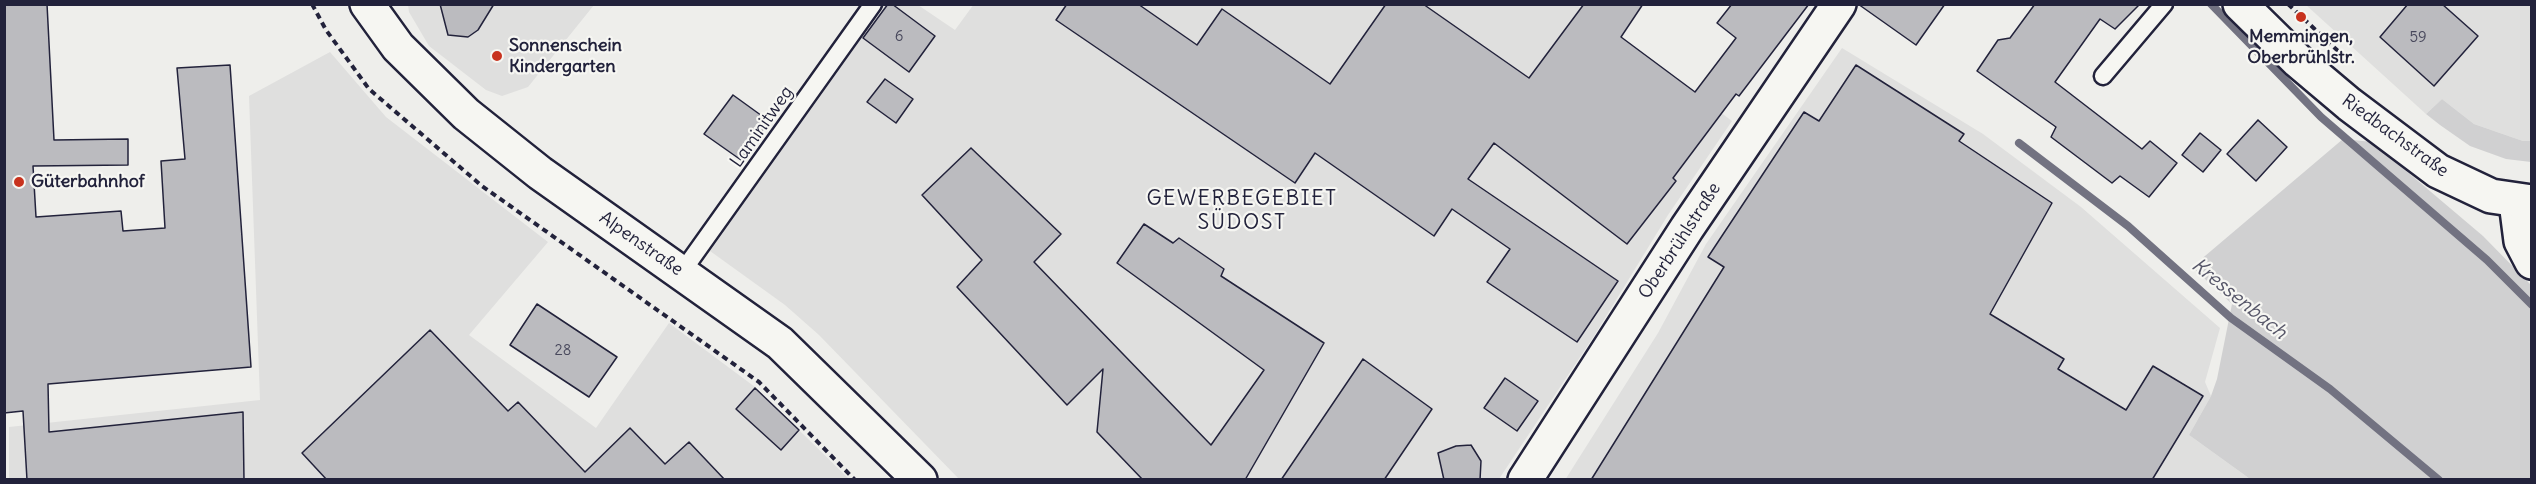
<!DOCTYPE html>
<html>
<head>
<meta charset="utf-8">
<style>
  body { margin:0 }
  #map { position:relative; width:2536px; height:484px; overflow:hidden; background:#eeeeeb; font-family:Delius,sans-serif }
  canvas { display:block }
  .frame { position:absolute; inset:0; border:6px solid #22223b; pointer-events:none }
</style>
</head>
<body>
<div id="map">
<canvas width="2536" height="484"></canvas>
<div class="frame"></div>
</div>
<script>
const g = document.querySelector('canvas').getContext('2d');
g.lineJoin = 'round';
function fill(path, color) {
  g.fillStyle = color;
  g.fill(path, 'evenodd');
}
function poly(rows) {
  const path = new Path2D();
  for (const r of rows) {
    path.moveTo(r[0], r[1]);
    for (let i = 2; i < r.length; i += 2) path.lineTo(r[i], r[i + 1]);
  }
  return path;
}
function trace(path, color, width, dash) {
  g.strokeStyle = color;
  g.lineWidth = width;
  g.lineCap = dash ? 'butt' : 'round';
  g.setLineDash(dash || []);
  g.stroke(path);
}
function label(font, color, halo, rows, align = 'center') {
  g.font = font + ' Delius,sans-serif';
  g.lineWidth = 4.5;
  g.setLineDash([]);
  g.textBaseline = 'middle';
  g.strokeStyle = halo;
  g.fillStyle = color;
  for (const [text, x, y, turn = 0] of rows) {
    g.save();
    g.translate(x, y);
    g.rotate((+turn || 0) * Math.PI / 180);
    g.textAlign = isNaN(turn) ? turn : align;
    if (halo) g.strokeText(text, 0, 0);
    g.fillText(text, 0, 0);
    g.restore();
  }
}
fill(poly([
  [974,4,1577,5,1732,121,1668,215,1594,336,1499,479,959,479,819,335,785,305,710,251,885,5,918,5,955,30],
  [408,5,594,5,528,87,502,96,486,90,429,46,409,12],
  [2306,5,2531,5,2531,141,2523,141,2474,124,2442,99,2426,114],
  [1842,48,1983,134,2081,207,2220,328,2205,382,2211,396,2189,435,2250,479,1565,480,1658,333,1706,244],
  [330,52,386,117,548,242,469,335,596,428,669,323,755,387,849,479,9,479,9,427,260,400,249,96]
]), '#dfdfde');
fill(poly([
  [2442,99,2474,124,2523,141,2531,141,2531,162,2506,159,2470,146,2440,125,2426,114],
  [2343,139,2372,142,2483,236,2531,285,2531,479,2250,479,2189,435,2211,396,2217,379,2232,304,2192,267]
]), '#d0d0d1');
trace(poly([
  [2211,4,2321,117,2487,260,2532,305],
  [2019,143,2128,226,2231,318,2330,389,2439,480]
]), '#727281', 8);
const building = poly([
  [4,4,47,4,54,140,128,139,128,165,33,166,36,217,121,211,123,231,165,228,161,161,185,159,177,68,230,65,251,367,48,384,49,432,243,412,244,480,27,480,23,411,4,413,4,4],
  [440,4,494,4,478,30,468,37,448,35,440,4],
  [888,4,892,4,935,36,909,72,863,38,888,4],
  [1067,4,1138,4,1197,45,1222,9,1330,84,1386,4,1423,4,1529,78,1584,4,1643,4,1621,37,1695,92,1736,38,1717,23,1732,4,1809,4,1739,96,1736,94,1673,178,1676,181,1627,244,1494,143,1468,179,1618,281,1577,342,1487,282,1510,249,1452,209,1434,236,1315,153,1295,183,1056,20,1067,4],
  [1858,4,1945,4,1916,45,1858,4],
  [2035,4,2140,4,2115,29,2100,19,2055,82,2142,149,2150,141,2177,163,2149,197,2120,176,2112,183,2051,137,2056,127,1977,71,1998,40,2010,38,2035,4],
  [2408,4,2442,4,2478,36,2434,86,2380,37,2408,4],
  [1856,65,1964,134,1959,141,2052,203,1990,314,2064,359,2058,369,2126,410,2153,366,2203,396,2152,480,1591,480,1724,267,1708,257,1804,112,1819,121,1856,65],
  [885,79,913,99,896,123,867,102,885,79],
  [733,95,769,121,741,160,704,134,733,95],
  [2258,120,2287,147,2256,181,2227,154,2258,120],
  [2200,133,2221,150,2203,172,2182,155,2200,133],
  [971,148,1061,234,1034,262,1211,445,1264,370,1117,263,1144,224,1173,243,1179,238,1224,269,1221,276,1324,343,1245,480,1143,480,1097,432,1103,369,1067,405,957,287,982,260,922,195,971,148],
  [537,304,617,357,589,397,510,345,537,304],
  [430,330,508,411,518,402,585,472,630,428,665,464,689,442,725,480,327,480,302,453,430,330],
  [1363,359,1432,409,1384,480,1281,480,1363,359],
  [1505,378,1538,401,1517,431,1484,408,1505,378],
  [755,388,799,430,781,450,736,409,755,388],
  [1471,445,1481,461,1480,480,1444,480,1438,453,1456,446,1471,445]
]);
fill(building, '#bbbbbf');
trace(building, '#22223b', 1.5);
const service = poly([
  [2103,76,2164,4],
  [682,272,873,4]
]);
const minor = poly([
  [367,4,398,47,466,114,540,173,780,343,920,480],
  [2516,202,2521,241,2532,262],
  [1525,480,1687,228,1839,4]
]);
const tertiary = poly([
  [2240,4,2298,61,2349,104,2438,171,2491,196,2532,202]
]);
trace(service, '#22223b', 21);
trace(minor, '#22223b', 38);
trace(tertiary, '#22223b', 38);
trace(poly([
  [312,4,326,30,369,89,482,186,759,382,855,480],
  [2288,4,2338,51]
]), '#22223b', 4, [6, 4.5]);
trace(service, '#f6f6f2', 16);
trace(minor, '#f6f6f2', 33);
trace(tertiary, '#f6f6f2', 33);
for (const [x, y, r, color] of [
  [2301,17,6,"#c8321e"],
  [497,56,6,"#c8321e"],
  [19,182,6,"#c8321e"]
]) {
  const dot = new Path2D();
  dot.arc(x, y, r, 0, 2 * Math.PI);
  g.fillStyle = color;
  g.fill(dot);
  trace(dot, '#f6f6f2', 2);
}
label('15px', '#48485c', null, [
  ["6",899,37],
  ["59",2418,38],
  ["28",563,351]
]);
label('bold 18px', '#22223b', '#f6f6f2', [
  ["Memmingen,",2301,37,"center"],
  ["Oberbrühlstr.",2301,58,"center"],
  ["Sonnenschein",509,46],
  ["Kindergarten",509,67],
  ["Güterbahnhof",31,182]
], 'left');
label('18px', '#22223b', '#f6f6f2', [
  ["Laminitweg",762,127,-55],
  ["Riedbachstraße",2395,136,36],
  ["Oberbrühlstraße",1680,241,-57],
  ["Alpenstraße",641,244,35]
]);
label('italic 20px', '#575769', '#f6f6f2', [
  ["Kressenbach",2239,299,39]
]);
g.letterSpacing = '1.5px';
label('21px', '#22223b', '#f6f6f2', [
  ["GEWERBEGEBIET",1242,199],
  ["SÜDOST",1242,223]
]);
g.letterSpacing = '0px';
</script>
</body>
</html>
